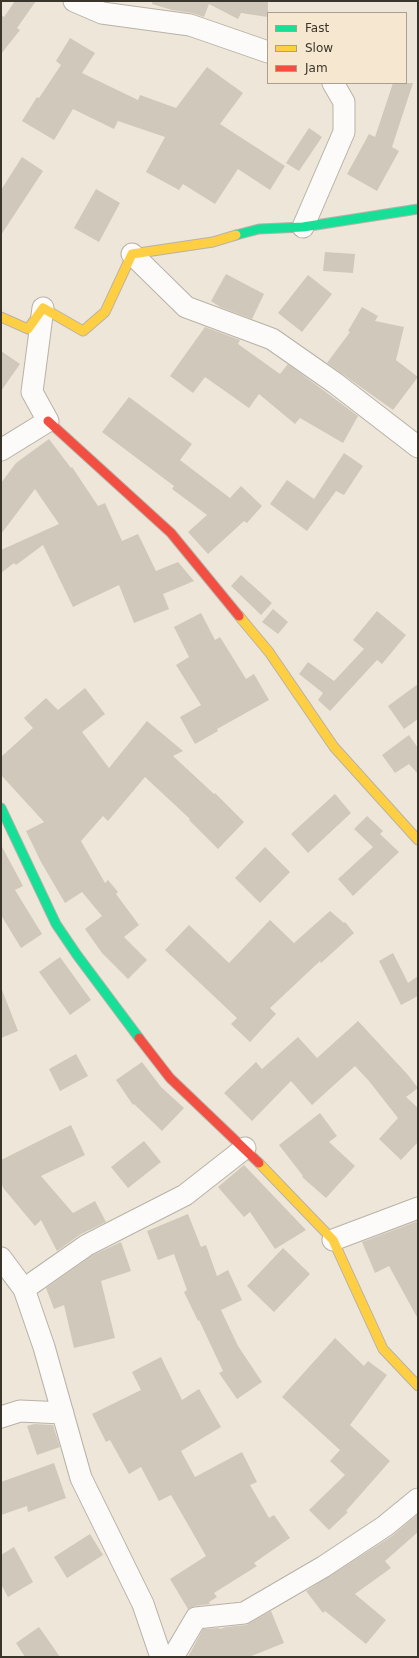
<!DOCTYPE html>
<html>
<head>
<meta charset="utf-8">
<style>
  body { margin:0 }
  #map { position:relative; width:419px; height:1658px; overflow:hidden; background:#eee6d8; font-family:"DejaVu Sans",sans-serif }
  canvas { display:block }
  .frame { position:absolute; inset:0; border:2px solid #3a352b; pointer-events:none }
  .legend { position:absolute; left:267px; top:12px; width:140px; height:72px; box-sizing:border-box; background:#f6e8d0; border:1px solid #aba08e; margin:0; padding:5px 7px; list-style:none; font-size:12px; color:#3a352b }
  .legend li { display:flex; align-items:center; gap:8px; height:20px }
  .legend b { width:20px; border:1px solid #aba08e }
</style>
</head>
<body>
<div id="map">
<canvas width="419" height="1658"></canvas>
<div class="frame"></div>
<ul class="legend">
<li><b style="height:5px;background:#16e098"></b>Fast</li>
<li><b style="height:5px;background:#ffcf43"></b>Slow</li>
<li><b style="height:5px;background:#f24e42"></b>Jam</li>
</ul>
</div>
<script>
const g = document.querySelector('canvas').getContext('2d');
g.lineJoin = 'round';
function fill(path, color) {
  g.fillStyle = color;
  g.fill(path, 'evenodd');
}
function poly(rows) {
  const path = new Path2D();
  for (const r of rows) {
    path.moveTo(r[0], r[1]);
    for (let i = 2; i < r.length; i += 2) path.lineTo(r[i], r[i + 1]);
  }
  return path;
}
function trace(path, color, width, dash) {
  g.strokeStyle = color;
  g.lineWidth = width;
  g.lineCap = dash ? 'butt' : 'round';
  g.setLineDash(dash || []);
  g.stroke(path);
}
fill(poly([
  [15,1,36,1,17,28,20,30,1,54,1,15,4,17],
  [153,1,268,1,268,17,241,13,238,19,209,4,204,17,192,13,172,10,152,4],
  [70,38,95,53,82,73,138,100,140,95,176,108,207,67,243,93,220,124,285,166,270,190,238,169,215,204,183,184,179,190,146,172,165,137,118,121,114,129,73,109,54,140,22,121,37,97,39,98,61,65,56,61],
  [393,83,413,83,392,147,399,151,377,191,347,174,369,134,375,137],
  [309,128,322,137,299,171,286,163],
  [22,157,43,171,1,235,1,190],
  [96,189,120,203,99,242,74,228],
  [325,252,355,254,353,273,323,271],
  [226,274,264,294,252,319,220,307,211,301],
  [308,275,332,294,302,332,278,313],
  [362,307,378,316,375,321,404,327,396,360,418,377,393,410,327,363,350,332,348,331],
  [205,327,240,340,238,344,280,374,288,364,358,416,343,443,300,418,295,424,259,394,249,408,205,377,193,393,170,376],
  [1,351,20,364,1,391],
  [129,397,192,444,180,460,230,498,241,486,262,506,247,523,244,521,208,554,188,532,207,515,172,489,174,486,102,432],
  [49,439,71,468,72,467,98,506,105,503,122,541,138,534,156,571,178,562,194,581,163,594,169,609,134,623,119,585,73,607,43,545,16,565,14,563,1,573,1,550,59,524,35,489,1,534,1,483,16,463],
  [344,453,363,466,344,495,336,491,307,531,270,504,287,480,314,499],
  [241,575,272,603,261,615,231,586],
  [273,609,288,622,278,634,262,622],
  [377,611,406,635,382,664,377,660,330,711,318,700,323,693,299,674,308,662,334,681,364,649,353,640],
  [201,613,215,640,220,637,246,679,254,674,269,700,217,729,218,731,195,744,180,717,201,705,176,665,189,657,174,627],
  [418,684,418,719,404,729,388,706],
  [85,688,105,714,82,732,109,768,147,721,183,751,173,756,214,794,215,793,244,822,218,849,189,820,190,819,145,777,108,821,103,816,81,841,105,883,108,880,118,892,116,894,139,925,124,937,147,960,128,979,102,953,85,929,102,916,82,892,65,903,41,862,26,831,44,822,1,775,1,757,33,728,24,718,46,698,58,710],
  [409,735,418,748,418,774,409,764,395,773,382,755],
  [335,794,351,813,308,853,291,834],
  [367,816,383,831,380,834,399,852,353,896,338,879,373,847,354,829],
  [1,845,23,886,15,890,42,934,21,948,1,915],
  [265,847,290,872,260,903,235,878],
  [330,911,344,923,345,922,354,933,321,963,320,961,270,1008,276,1014,250,1042,231,1024,237,1018,165,950,189,925,229,963,270,920,294,943],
  [393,953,408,983,418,976,418,996,401,1005,379,961],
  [60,957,91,1000,70,1015,39,972],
  [2,990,18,1031,1,1038,1,991],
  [358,1021,408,1075,418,1088,406,1097,418,1108,418,1142,401,1160,379,1139,398,1118,369,1081,355,1066,312,1105,291,1081,252,1121,224,1093,256,1062,262,1069,298,1037,317,1058],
  [76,1054,88,1076,60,1091,49,1069],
  [142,1062,161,1087,184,1108,162,1131,134,1104,133,1105,116,1080],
  [320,1113,337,1136,329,1142,355,1166,326,1198,302,1177,303,1176,279,1145],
  [71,1125,85,1155,41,1176,73,1213,95,1201,106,1222,81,1234,57,1251,41,1220,35,1226,4,1189,1,1183,1,1160],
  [144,1141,161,1162,128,1188,111,1167],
  [244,1165,306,1230,275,1249,250,1212,244,1217,218,1187],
  [188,1214,201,1247,206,1245,217,1276,228,1270,242,1300,221,1310,238,1346,262,1382,237,1399,219,1373,223,1371,199,1320,198,1321,184,1292,187,1290,174,1254,158,1260,147,1231],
  [418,1221,418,1319,389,1266,375,1273,362,1242],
  [121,1242,131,1271,101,1281,115,1338,74,1348,64,1305,54,1309,46,1288,93,1255],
  [283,1248,310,1274,274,1312,247,1286],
  [335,1338,364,1366,368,1361,387,1375,350,1425,390,1461,346,1511,348,1512,329,1530,309,1510,345,1475,330,1461,340,1450,282,1397],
  [161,1357,182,1400,199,1389,221,1427,181,1451,195,1477,242,1452,257,1482,250,1485,269,1518,274,1515,290,1538,254,1563,257,1566,214,1593,217,1597,209,1602,210,1604,195,1606,188,1609,170,1579,206,1556,171,1495,159,1501,141,1467,129,1474,110,1440,106,1442,92,1414,141,1390,132,1372],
  [34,1424,53,1425,60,1447,37,1455,27,1426],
  [54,1463,66,1498,28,1512,27,1506,1,1515,1,1482],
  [418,1514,418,1532,385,1561,391,1568,355,1594,386,1620,366,1644,325,1611,323,1613,306,1591,392,1536],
  [90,1534,103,1555,67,1578,54,1557],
  [14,1547,33,1582,8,1597,1,1584,1,1555],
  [271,1611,284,1643,249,1657,188,1657,203,1629,219,1628,220,1629,226,1627,246,1625],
  [39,1627,60,1657,25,1657,16,1643]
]), '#d0c8ba');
const street = poly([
  [74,1,102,13,190,25,268,52],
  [303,227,344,132,344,102,333,83],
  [132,254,186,307,272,339,335,383,418,447],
  [1,450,48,421,32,392,43,308],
  [333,1240,418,1208],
  [1,1258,24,1289,44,1347,81,1478,143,1604,161,1657],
  [24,1289,87,1245,185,1195,245,1148],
  [1,1417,20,1411,63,1413],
  [173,1657,196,1618,244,1613,323,1567,385,1526,418,1499]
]);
const fast = poly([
  [236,235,259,229,303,227,418,209],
  [1,808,56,924,77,955,139,1038]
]);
const slow = poly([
  [1,317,28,329,43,308,83,331,105,312,132,254,213,242,236,235],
  [239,616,269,652,334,747,418,840],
  [259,1163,333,1240,383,1349,418,1386]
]);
const jam = poly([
  [48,421,171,533,239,616],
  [139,1038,170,1078,259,1163]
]);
trace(street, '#b8b2a7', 23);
trace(fast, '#b8b2a7', 11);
trace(slow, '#b8b2a7', 11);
trace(jam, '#b8b2a7', 11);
trace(street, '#fcfbf9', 21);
trace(fast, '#16e098', 9);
trace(slow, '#ffcf43', 9);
trace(jam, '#f24e42', 9);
</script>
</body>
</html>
